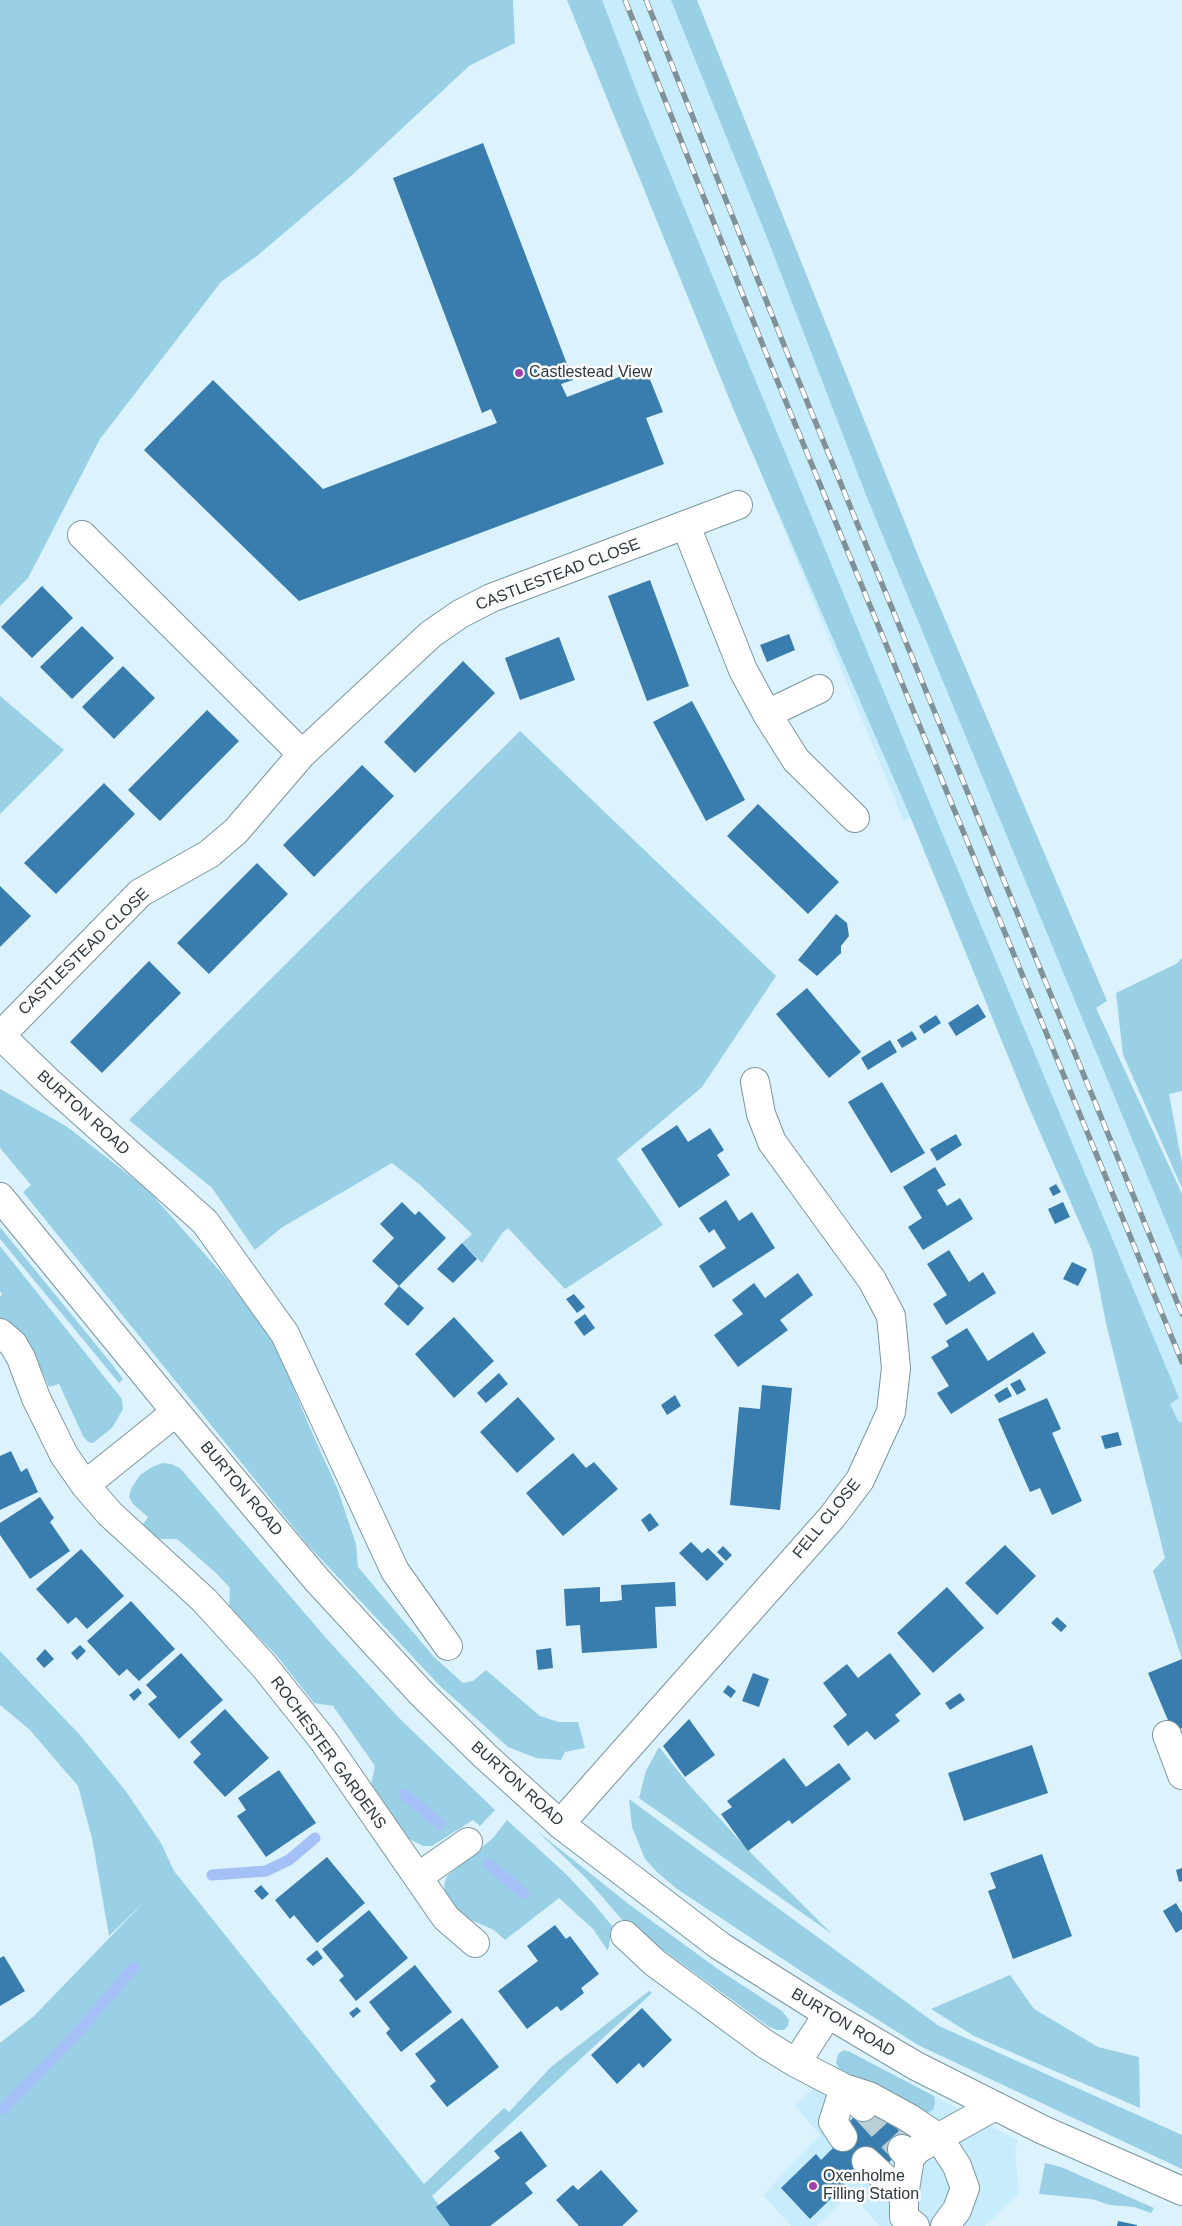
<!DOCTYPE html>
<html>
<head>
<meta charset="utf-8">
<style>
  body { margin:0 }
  canvas { display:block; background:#dcf3fd }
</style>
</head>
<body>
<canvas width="1182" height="2226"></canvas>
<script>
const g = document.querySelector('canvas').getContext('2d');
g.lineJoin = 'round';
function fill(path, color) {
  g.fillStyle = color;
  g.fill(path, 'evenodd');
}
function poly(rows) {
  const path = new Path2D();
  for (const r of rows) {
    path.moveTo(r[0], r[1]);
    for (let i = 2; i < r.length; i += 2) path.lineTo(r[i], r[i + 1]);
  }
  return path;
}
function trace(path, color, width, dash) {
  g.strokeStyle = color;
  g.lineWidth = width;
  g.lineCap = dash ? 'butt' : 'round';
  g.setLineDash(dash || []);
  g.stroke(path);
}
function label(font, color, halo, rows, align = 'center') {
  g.font = font + ' Arial,sans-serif';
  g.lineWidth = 5;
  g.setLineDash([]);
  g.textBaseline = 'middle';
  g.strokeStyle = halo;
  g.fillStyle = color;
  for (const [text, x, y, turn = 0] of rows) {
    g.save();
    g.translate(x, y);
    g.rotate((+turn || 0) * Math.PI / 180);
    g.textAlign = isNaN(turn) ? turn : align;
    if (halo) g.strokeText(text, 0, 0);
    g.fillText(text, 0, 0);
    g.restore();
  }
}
fill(poly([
  [567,0,697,0,919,558,1107,1001,1096,1008,1182,1194,1182,1659,1153,1571,1165,1558,1106,1323,1092,1251,1028,1105,910,817,904,822],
  [850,2052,1018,2140,1015,2150,1019,2193,985,2226,880,2226,850,2193,817,2226,791,2226,763,2195,820,2135,795,2106]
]), '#c7ecfc');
fill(poly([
  [0,0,513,0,515,43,469,66,351,176,257,256,221,282,100,439,28,578,0,606],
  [567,0,602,0,644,110,928,799,1179,1398,1170,1404,1178,1421,1182,1423,1182,1659,1153,1571,1165,1558,1106,1323,1092,1251,1028,1105,910,816,735,413],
  [671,0,697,0,919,558,1107,1001,1096,1008,1182,1194,1182,1260,866,495,768,240],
  [0,696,64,750,0,814],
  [520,731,776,976,702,1087,617,1159,663,1225,565,1289,508,1228,503,1232,482,1263,462,1243,472,1234,419,1184,392,1163,281,1228,255,1250,212,1188,129,1120],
  [1182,958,1182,1091,1169,1094,1182,1163,1182,1188,1123,1055,1116,993,1176,964],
  [0,1089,66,1126,147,1189,225,1277,275,1343,310,1428,338,1490,356,1544,358,1567,434,1657,463,1683,473,1681,486,1670,540,1716,558,1722,578,1722,585,1748,565,1752,561,1760,536,1758,508,1747,439,1685,307,1544,23,1192,31,1185,0,1148],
  [0,1227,111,1363,123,1379,119,1383,0,1239],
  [0,1246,122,1399,123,1409,112,1428,93,1443,88,1442,83,1436,59,1384,49,1387,35,1357,0,1318,0,1297,2,1294,0,1291],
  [162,1463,171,1464,180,1468,327,1639,399,1718,495,1810,480,1826,473,1820,432,1846,423,1846,409,1839,371,1784,375,1766,333,1706,314,1703,277,1656,229,1607,230,1588,216,1573,177,1539,157,1539,142,1526,148,1517,133,1504,129,1497,131,1489,140,1475,152,1467],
  [0,1651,80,1735,125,1790,161,1843,174,1871,424,2184,504,2108,509,2112,551,2067,649,1991,652,1993,432,2196,455,2226,0,2226,0,2043,34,2016,146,1900,109,1936,92,1838,78,1786,29,1729,0,1705],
  [659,1747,690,1786,751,1853,832,1934,639,1798,646,1771],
  [629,1799,939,2026,1182,2135,1182,2169,918,2045,816,1981,677,1889,657,1872,645,1859,632,1827],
  [507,1820,566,1874,594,1904,612,1926,608,1951,593,1929,559,1898,505,1940,494,1930,462,1916,446,1896,444,1885,447,1876,493,1838],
  [537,1831,630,1905,722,1972,782,2011,789,2020,788,2026,784,2030,777,2030,768,2026,623,1921,586,1878],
  [1010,1975,1034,2009,1098,2047,1139,2057,1140,2108,974,2036,931,2009],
  [844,2050,850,2052,934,2096,935,2103,933,2110,925,2114,840,2069,836,2063,838,2054],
  [1045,2163,1061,2167,1154,2208,1151,2213,1134,2207,1110,2205,1092,2199,1039,2194]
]), '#9ad0e5');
trace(poly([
  [404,1794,440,1824],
  [489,1864,524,1894],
  [212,1875,266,1871,289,1860,315,1838],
  [3,2109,80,2030,134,1967]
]), '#a5c0f7', 11);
fill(poly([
  [483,143,573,380,561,384,567,397,645,367,663,412,646,418,664,464,299,601,144,450,213,380,323,489,497,423,491,409,482,413,393,178],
  [650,580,689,686,647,701,608,596],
  [42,586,73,618,32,658,1,627],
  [82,626,114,658,72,699,40,667],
  [789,634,795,650,767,662,760,645],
  [559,637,575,680,520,700,505,658],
  [463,661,495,693,415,773,384,742],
  [123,666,155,698,114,739,82,707],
  [692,701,745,800,706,821,653,722],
  [207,710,239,741,160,821,128,790],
  [362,765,394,796,314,877,283,845],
  [104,783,135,814,56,894,24,863],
  [758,804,839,882,808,914,727,836],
  [257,863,288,894,209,974,177,943],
  [0,886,31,916,0,947],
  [836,914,847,923,849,936,841,946,841,953,817,976,798,960],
  [149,961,181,993,102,1073,70,1042],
  [807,988,861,1052,829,1078,776,1014],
  [978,1004,986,1017,956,1036,948,1023],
  [936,1015,941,1023,924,1034,919,1026],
  [912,1031,917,1039,902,1048,897,1040],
  [890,1040,897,1052,868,1070,861,1058],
  [882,1082,925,1153,891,1173,848,1102],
  [677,1125,688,1142,710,1128,724,1150,717,1155,730,1175,679,1208,641,1149],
  [956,1134,962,1145,937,1161,930,1149],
  [935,1167,946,1185,937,1190,947,1206,960,1198,973,1219,923,1250,908,1227,922,1218,903,1187],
  [1056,1184,1061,1192,1053,1196,1049,1188],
  [726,1200,739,1221,752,1212,775,1248,713,1288,699,1266,726,1248,714,1229,709,1233,699,1218],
  [402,1202,415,1215,419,1211,446,1238,399,1286,424,1308,408,1326,384,1304,399,1286,372,1261,394,1238,380,1224],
  [1063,1202,1070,1217,1055,1224,1048,1209],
  [462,1243,477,1259,453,1283,437,1269],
  [949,1250,969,1282,983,1272,996,1293,946,1325,933,1304,947,1295,927,1264],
  [1072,1262,1087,1269,1078,1286,1063,1279],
  [798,1273,813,1295,780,1320,788,1330,738,1367,714,1335,743,1314,732,1300,754,1283,765,1298],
  [574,1294,585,1307,577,1313,566,1299],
  [585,1314,595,1328,584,1336,574,1322],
  [454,1317,494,1361,454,1398,415,1354],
  [967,1328,988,1361,1033,1332,1046,1353,951,1414,937,1393,949,1386,931,1357,949,1346,946,1341],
  [499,1373,508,1384,486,1403,477,1393],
  [1020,1379,1026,1390,1017,1395,1010,1384],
  [762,1385,792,1388,780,1510,730,1505,739,1407,760,1409],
  [1007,1387,1012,1396,999,1403,994,1395],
  [675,1395,681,1406,667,1415,661,1405],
  [518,1397,555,1439,517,1473,480,1432],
  [1047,1398,1061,1429,1052,1433,1082,1501,1052,1515,1040,1488,1030,1492,998,1419],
  [1118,1432,1122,1445,1105,1449,1101,1436],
  [11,1451,21,1472,27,1468,38,1492,0,1510,0,1456],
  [573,1453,586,1468,594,1462,618,1489,563,1536,526,1493],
  [40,1497,54,1518,50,1522,70,1551,30,1579,0,1535,0,1523],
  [650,1513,659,1525,649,1532,641,1520],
  [691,1542,702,1553,708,1548,724,1564,707,1581,679,1553],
  [1005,1545,1036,1576,997,1615,965,1583],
  [723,1546,732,1555,726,1561,717,1552],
  [81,1549,124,1596,87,1629,76,1617,68,1624,36,1589],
  [675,1582,676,1606,655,1607,657,1648,582,1653,580,1625,566,1626,564,1589,600,1587,600,1602,616,1601,622,1600,621,1585],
  [947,1587,984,1628,933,1673,897,1633],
  [131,1601,175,1649,139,1681,127,1669,119,1676,87,1641],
  [1057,1617,1067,1626,1061,1632,1051,1623],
  [80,1645,86,1651,77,1660,71,1653],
  [551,1648,553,1668,538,1670,536,1650],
  [45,1649,54,1659,44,1668,36,1659],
  [181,1653,223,1700,179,1739,148,1704,157,1697,146,1685],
  [890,1653,921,1694,895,1715,900,1721,875,1740,867,1731,848,1746,833,1726,847,1715,823,1683,847,1664,858,1678],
  [1182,1659,1182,1728,1173,1732,1148,1673],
  [753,1673,769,1679,759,1707,742,1701],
  [728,1685,736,1691,731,1698,723,1692],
  [138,1688,142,1693,134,1701,129,1695],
  [960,1693,965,1700,950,1710,945,1703],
  [225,1709,269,1758,225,1797,193,1762,201,1754,190,1742],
  [689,1719,715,1755,685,1777,663,1746],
  [1032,1745,1048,1793,964,1821,948,1773],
  [784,1758,806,1787,839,1763,851,1779,792,1824,789,1820,748,1851,721,1814,732,1807,727,1801],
  [279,1770,316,1823,266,1857,237,1816,246,1810,238,1798],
  [1042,1854,1072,1936,1013,1959,988,1891,996,1888,990,1873],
  [327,1857,365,1903,317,1943,294,1915,290,1919,275,1900],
  [1182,1868,1182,1881,1179,1882,1176,1870],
  [261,1885,269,1894,262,1900,254,1891],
  [1176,1903,1182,1913,1182,1929,1176,1933,1163,1911],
  [369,1910,408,1958,356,2001,339,1980,344,1976,322,1949],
  [555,1925,566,1939,570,1936,599,1974,581,1988,584,1993,561,2011,557,2006,527,2029,498,1991,538,1961,527,1946],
  [317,1950,323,1958,313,1966,306,1959],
  [4,1956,25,1991,0,2006,0,1958],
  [415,1965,452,2012,401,2052,386,2033,390,2029,369,2002],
  [357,2007,361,2011,353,2018,349,2013],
  [642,2008,672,2040,643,2068,639,2063,617,2084,591,2055],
  [462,2018,499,2067,447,2107,430,2086,436,2081,415,2054],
  [870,2101,910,2142,883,2168,871,2156,843,2183,845,2185,810,2219,781,2188,816,2154,821,2160,848,2133,843,2128],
  [521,2131,547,2166,525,2183,533,2193,490,2226,450,2226,436,2207,500,2158,494,2151],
  [601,2170,638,2211,622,2226,579,2226,556,2200,573,2185,578,2190],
  [1118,2221,1137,2225,1137,2226,1117,2226]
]), '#397cae');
trace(poly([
  [863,2107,902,2149]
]), '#b9ced7', 28, [28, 14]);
const minor = poly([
  [686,526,743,670,767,714],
  [82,535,302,754],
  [819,689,767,714,796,760,855,818],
  [0,1035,52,1085,205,1222,285,1334,395,1571,448,1646],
  [0,1036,140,893,209,854,236,831,302,754,431,634,460,614,491,598,738,505],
  [0,1333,13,1344,21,1358,36,1398,64,1455,85,1485,110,1514,204,1600,264,1666,323,1740,446,1918,475,1943],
  [85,1485,176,1412],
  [1167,1735,1182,1775],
  [560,1824,832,1517,860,1480,891,1412,896,1368,891,1316,872,1280,772,1142,761,1114,755,1082],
  [418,1877,468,1842],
  [625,1935,655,1963,765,2044,796,2063,844,2088,863,2107],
  [796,2063,828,2014],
  [843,2137,833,2122,844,2088,869,2096,909,2118,939,2138,957,2166,965,2188,957,2210,945,2226],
  [902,2149,910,2158,918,2149,995,2106],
  [910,2158,904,2196,904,2217,915,2226],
  [866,2161,904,2196]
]);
const major = poly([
  [0,1197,176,1412,317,1580,421,1693,484,1755,560,1824,720,1946,828,2014,916,2066,1043,2130,1182,2191]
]);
trace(minor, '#7b96a1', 30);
trace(major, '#7b96a1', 30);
trace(minor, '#fff', 28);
trace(major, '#fff', 28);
const rail = poly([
  [625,0,772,368,1182,1362],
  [646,0,790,360,1182,1314]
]);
trace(rail, '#809198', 5.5);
trace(rail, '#fcfcfc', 4, [11]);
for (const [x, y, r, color] of [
  [519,373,5,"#a142ab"],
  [813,2186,5,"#a142ab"]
]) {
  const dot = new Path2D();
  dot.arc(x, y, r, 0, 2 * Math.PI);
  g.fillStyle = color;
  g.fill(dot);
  trace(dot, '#fcfcfc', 2);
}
label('16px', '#2e393e', '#fcfcfc', [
  ["Castlestead View",529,373],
  ["Oxenholme",823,2177],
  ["Filling Station",823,2195]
], 'left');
label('16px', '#2e393e', '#fcfcfc', [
  ["CASTLESTEAD CLOSE",558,575,-21],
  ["CASTLESTEAD CLOSE",84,952,-44],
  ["BURTON ROAD",83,1113,42],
  ["BURTON ROAD",241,1489,50],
  ["FELL CLOSE",827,1519,-51],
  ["ROCHESTER GARDENS",328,1753,54],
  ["BURTON ROAD",517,1784,42],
  ["BURTON ROAD",843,2023,31]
]);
</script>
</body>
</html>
